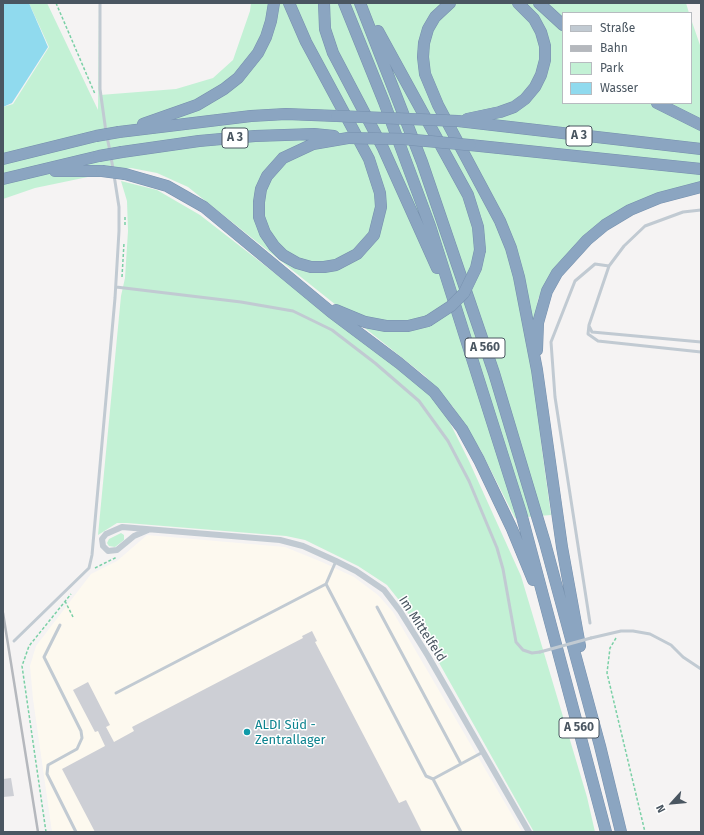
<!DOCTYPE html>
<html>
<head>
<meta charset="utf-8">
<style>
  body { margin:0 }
  #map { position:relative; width:704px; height:835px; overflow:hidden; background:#f5f3f3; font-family:"Fira Sans",sans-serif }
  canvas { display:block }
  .frame { position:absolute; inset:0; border:4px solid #4a5661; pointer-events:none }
  .legend { position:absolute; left:562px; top:12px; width:130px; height:92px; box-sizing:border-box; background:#fff; border:1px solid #b7bbc0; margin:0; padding:5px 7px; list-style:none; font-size:12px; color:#4a5661 }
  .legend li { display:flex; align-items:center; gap:8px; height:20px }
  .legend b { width:20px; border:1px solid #b7bbc0 }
  .north { position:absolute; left:652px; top:783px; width:40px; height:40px; -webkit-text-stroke:3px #fff; paint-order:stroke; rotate:243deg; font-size:11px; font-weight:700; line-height:16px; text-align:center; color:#4a5661 }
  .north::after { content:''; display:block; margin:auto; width:14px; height:18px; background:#4a5661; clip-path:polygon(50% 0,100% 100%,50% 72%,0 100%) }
</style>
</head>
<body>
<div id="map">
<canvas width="704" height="835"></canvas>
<div class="frame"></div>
<ul class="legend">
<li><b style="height:5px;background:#c1cad2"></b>Straße</li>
<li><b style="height:5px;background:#b5b8bd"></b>Bahn</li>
<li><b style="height:11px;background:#c3f1d5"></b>Park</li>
<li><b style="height:11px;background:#90daee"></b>Wasser</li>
</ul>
<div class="north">N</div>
</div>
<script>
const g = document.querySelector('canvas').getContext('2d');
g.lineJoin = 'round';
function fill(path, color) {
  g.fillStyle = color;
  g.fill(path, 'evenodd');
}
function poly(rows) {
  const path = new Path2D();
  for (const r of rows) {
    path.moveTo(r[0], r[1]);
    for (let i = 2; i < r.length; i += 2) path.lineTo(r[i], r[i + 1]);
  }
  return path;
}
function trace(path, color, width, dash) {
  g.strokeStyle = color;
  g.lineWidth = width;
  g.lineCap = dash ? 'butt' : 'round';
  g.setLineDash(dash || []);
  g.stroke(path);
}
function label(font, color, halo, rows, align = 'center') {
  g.font = font + ' "Fira Sans",sans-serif';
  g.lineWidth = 3;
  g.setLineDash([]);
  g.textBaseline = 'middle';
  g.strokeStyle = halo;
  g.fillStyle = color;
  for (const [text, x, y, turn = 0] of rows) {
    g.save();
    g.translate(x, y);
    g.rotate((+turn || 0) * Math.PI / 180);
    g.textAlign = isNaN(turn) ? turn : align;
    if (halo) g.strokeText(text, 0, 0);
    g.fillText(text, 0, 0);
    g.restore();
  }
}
fill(poly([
  [147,535,285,547,322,562,354,577,378,595,393,612,522,832,52,832,33,699,30,666,36,646,91,574,117,561]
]), '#fdf9ef');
fill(poly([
  [29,3,47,3,98,110,99,3,100,95,176,89,213,78,233,60,250,11,251,3,686,3,689,13,563,13,563,103,691,103,691,19,701,48,701,184,640,201,555,268,538,299,534,325,541,442,551,515,515,518,480,449,453,407,425,376,188,187,157,173,131,168,35,188,3,199,3,107,13,104,49,47],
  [121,181,157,190,200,215,420,386,443,409,469,461,521,576,587,797,595,832,534,832,433,652,402,604,387,585,358,566,305,540,286,536,127,523,117,523,98,535,121,296,125,278,128,231,127,201],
  [121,533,124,535,124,540,115,547,109,546,107,543,109,539]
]), '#c3f1d5');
fill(poly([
  [3,3,29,3,48,47,12,103,3,107]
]), '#90daee');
fill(poly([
  [312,631,317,641,315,642,399,803,406,800,422,832,95,832,62,769,105,746,98,731,95,732,73,690,88,682,110,725,106,727,114,742,134,731,132,727,303,638,302,636],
  [11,778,14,796,3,797,3,779]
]), '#cdcfd5');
const highway = poly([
  [289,3,306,42,369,159,380,193,381,207,374,235,357,254,336,265,324,267,311,267,297,263,283,255,274,246,265,233,259,217,259,202,261,189,267,176,283,158,313,144,348,138],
  [324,3,325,29,333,53,383,148,437,268],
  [344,3,384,102,430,226,521,513,606,832],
  [360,3,422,162,494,373,545,543,600,746,621,832],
  [450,3,435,17,428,29,424,43,423,57,425,74,438,105,500,221,511,248,519,277,537,370,562,547,580,646],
  [539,3,563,25],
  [378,31,468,195,478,227,480,250],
  [657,103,701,125],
  [467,119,500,112,514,107,525,99,535,87,541,75,545,60,545,46,541,32,534,19,518,3],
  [458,121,701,149],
  [143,124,197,105,224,89,238,78,258,53,266,37,271,21,274,3],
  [119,132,251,116,286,114,337,116],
  [470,145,701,169],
  [122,152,199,141,255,136,314,134,334,136],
  [3,159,96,136],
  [55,171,102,171],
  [125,174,167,186,204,207,331,312,399,363,434,392,462,429,479,460,512,529,533,580],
  [3,179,99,156],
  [336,310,365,322,386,326,408,326,428,321],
  [537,350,538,323,547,291,557,273,587,240,605,225,630,210,659,198,701,187]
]);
trace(highway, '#7690ad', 12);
trace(poly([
  [56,3,95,94],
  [125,217,125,225],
  [122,277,124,243],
  [95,568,117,557],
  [65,601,73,617],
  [616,638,610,648,607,673,645,832],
  [46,832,22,666,29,646,71,594]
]), '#7ad0a6', 1.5, [3, 2]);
trace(poly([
  [100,3,100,89,106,132],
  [107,137,110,151],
  [111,157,113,169],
  [609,266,624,246,645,226,683,212,701,210],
  [116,287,241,302,293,311,332,330,375,363,419,401,448,441,469,481,497,548,503,569,516,642,523,650,532,653,540,652],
  [589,326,592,332,701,342],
  [326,584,336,561],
  [377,607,461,764],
  [590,623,555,397,551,342,575,281,595,264,609,266,589,325,588,334,598,341,701,352],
  [60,625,44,657,81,731,82,738,77,749,48,765,47,774,76,832],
  [591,638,621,631,633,631,650,634,671,645,683,657,701,669],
  [14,641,89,568,92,555,115,298,119,231,119,207,114,175],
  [116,693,326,584,426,776,433,779],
  [461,832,433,779,483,752]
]), '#c1cad2', 3);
trace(poly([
  [148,530,134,536,117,550,108,551,103,546,102,539,106,534,122,527,280,540,303,546,336,561,356,571,384,590,400,611,428,656,529,832]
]), '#c1cad2', 6);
trace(highway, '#8ba5c1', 11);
trace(poly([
  [3,613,38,832]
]), '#b5b8bd', 2.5);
const highwayBridge = poly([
  [337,116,458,121],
  [96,136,119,132],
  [348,138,404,139,470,145],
  [99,156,122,152],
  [102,171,125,174],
  [428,321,451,306,464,293,476,268,480,250]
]);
trace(highwayBridge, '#7690ad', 12, []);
trace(poly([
  [540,652,591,638]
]), '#c1cad2', 3);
trace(highwayBridge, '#8ba5c1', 11);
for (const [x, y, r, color] of [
  [247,732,4,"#0f9aa8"]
]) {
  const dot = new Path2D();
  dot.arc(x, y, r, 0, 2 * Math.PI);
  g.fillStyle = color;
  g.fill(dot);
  trace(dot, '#fff', 1.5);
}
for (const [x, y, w] of [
  [579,136,26],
  [235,138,26],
  [485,348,40],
  [579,728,40]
]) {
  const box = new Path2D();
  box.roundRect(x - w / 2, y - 10, w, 20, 3);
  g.fillStyle = '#fff';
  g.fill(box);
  trace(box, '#4a5661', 1);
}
label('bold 12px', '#4a5661', null, [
  ["A 3",579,136],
  ["A 3",235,138],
  ["A 560",485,348],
  ["A 560",579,728]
]);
label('13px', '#4a5661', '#fff', [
  ["Im Mittelfeld",422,629,57]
]);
label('13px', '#0d838f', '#fff', [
  ["ALDI Süd -",255,725],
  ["Zentrallager",255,740]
], 'left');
</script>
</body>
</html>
